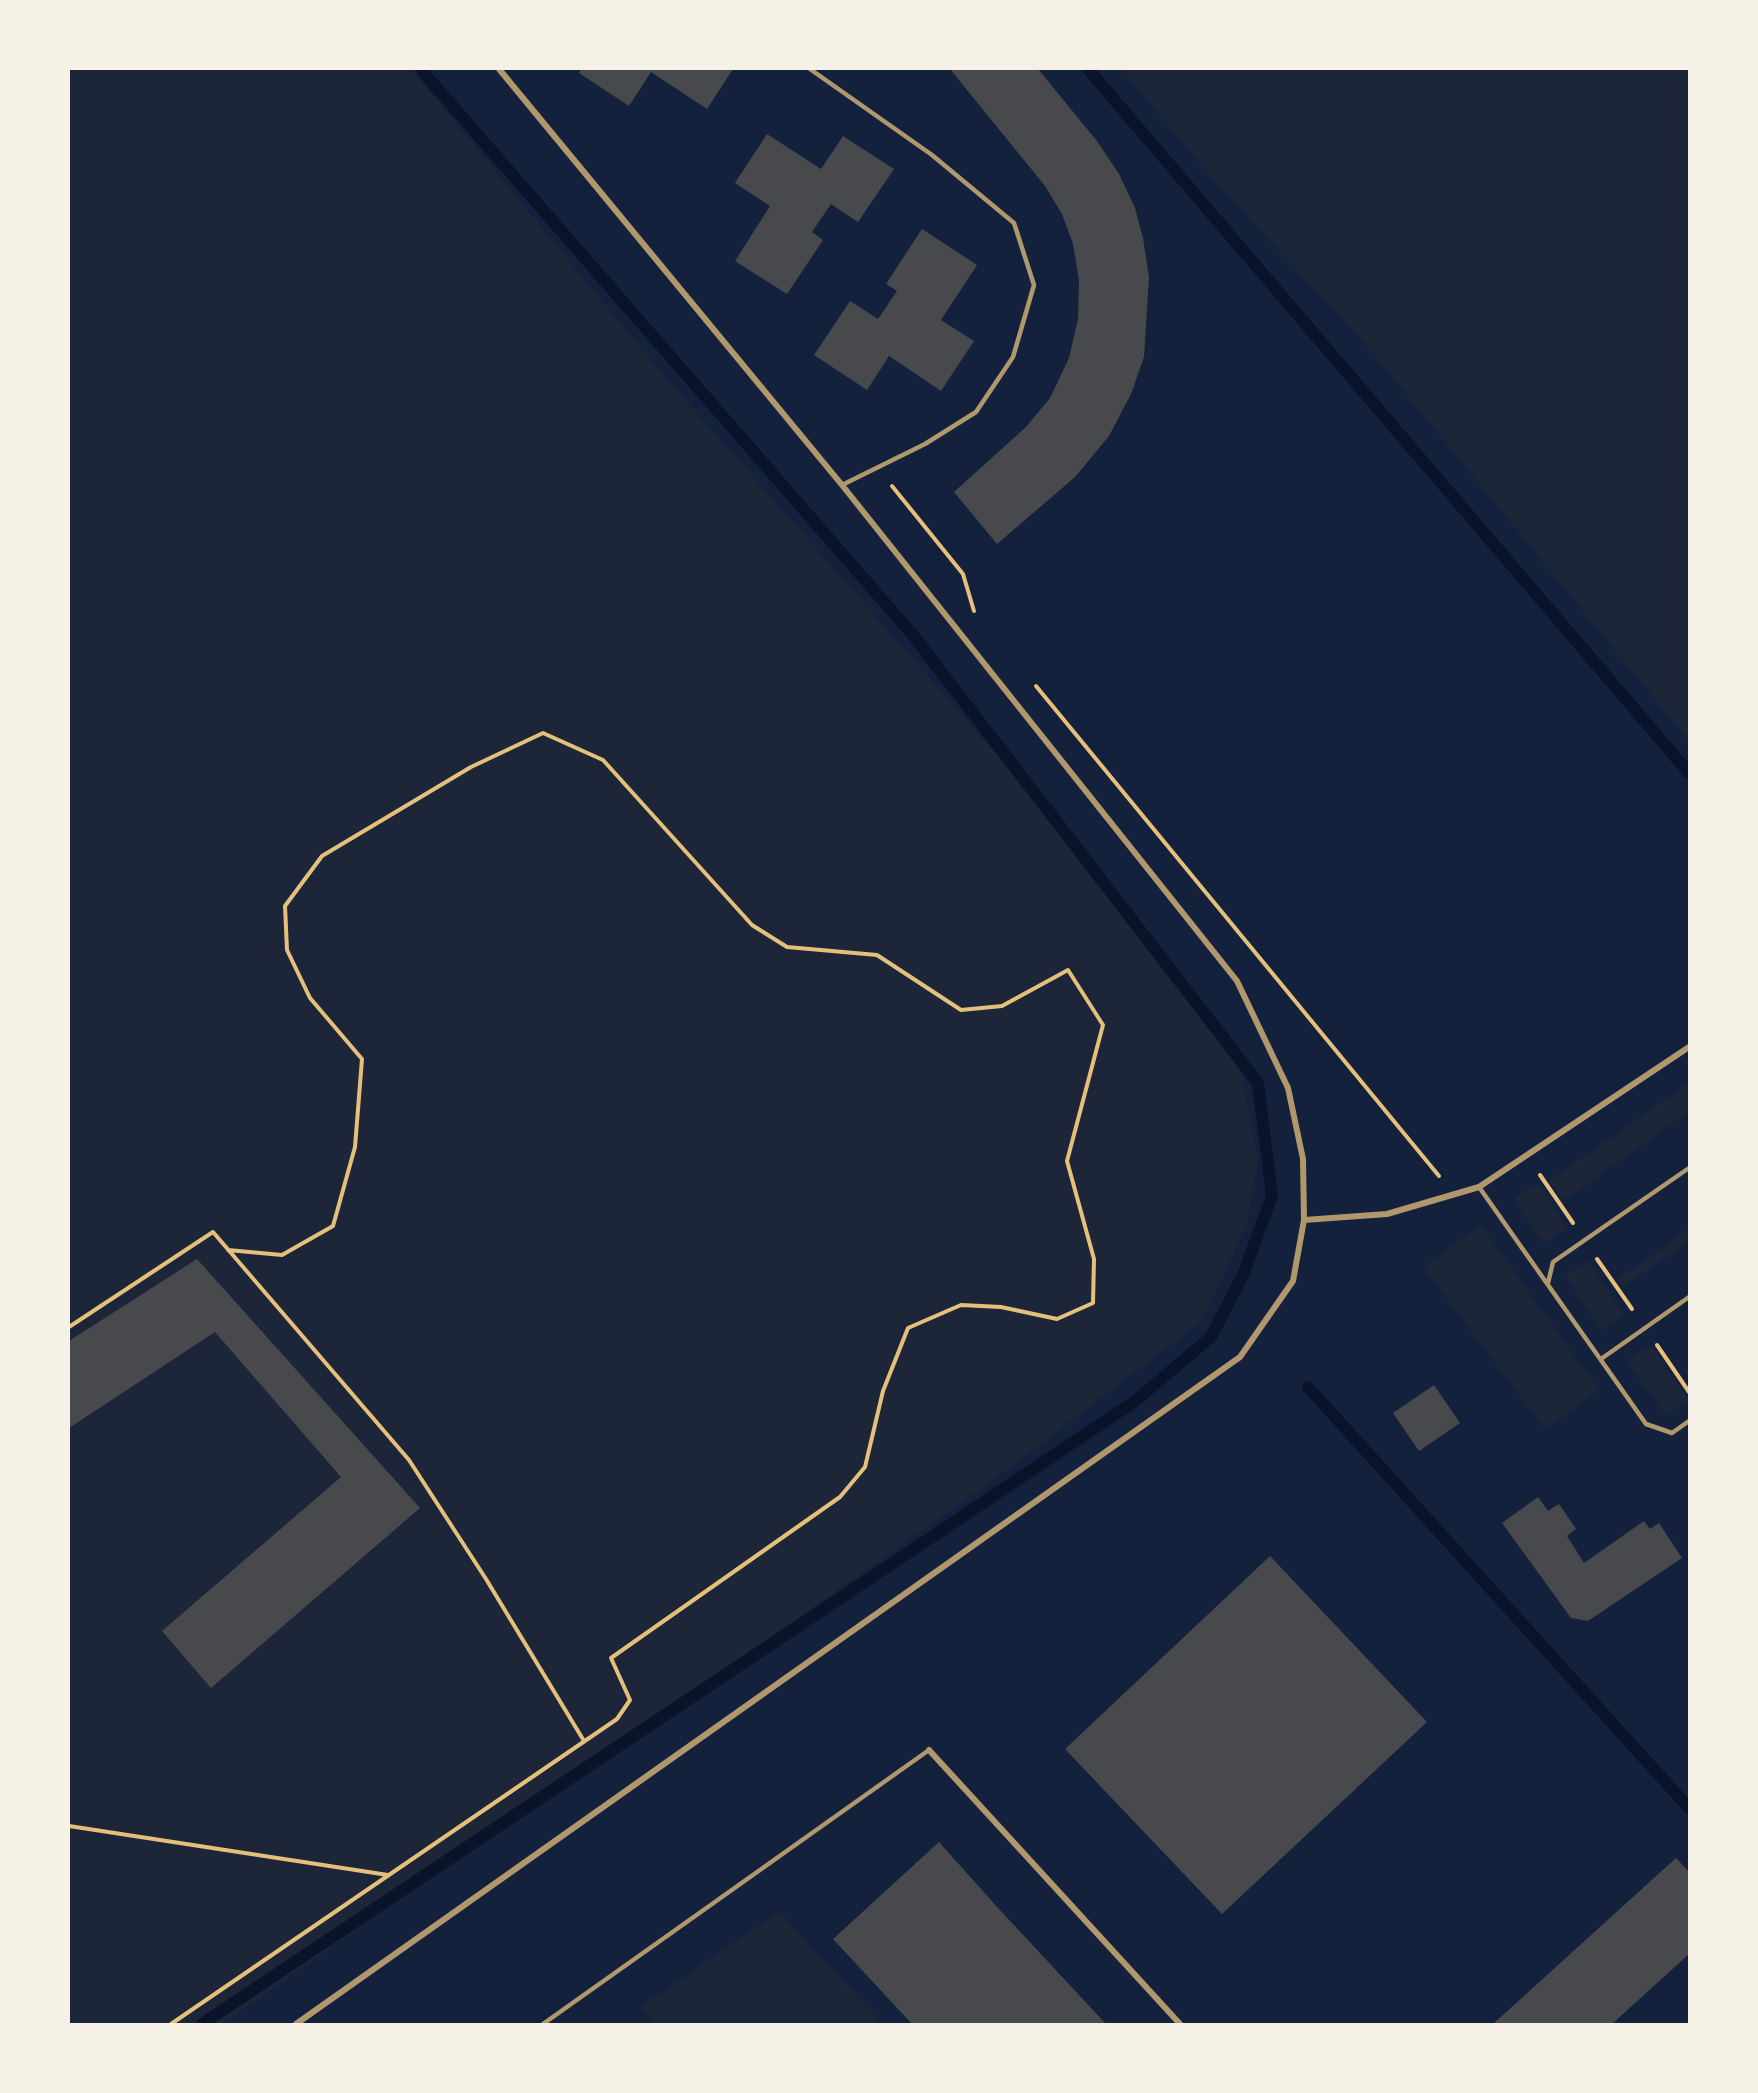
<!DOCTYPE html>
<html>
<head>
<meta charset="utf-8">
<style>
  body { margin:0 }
  #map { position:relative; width:1758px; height:2093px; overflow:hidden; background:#14213d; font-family:Karla,sans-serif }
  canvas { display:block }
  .frame { position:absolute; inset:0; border:70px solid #f6f1e7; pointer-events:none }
</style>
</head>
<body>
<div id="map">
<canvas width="1758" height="2093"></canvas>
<div class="frame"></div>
</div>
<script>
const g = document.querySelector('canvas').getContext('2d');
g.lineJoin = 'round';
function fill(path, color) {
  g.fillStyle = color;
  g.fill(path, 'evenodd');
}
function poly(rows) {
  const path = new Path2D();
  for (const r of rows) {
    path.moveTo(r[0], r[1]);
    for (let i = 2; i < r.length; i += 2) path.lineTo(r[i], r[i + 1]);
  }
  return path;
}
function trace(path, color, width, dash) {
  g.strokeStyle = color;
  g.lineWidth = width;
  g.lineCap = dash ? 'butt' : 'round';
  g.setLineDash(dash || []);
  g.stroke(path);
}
fill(poly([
  [69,69,411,69,655,365,1140,918,1239,1063,1258,1158,1246,1227,1202,1321,995,1479,222,2024,69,2024],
  [1121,69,1689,69,1689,741,1367,346,1211,177],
  [1689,1083,1689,1112,1563,1201,1549,1181],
  [1535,1185,1540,1186,1567,1228,1547,1241,1542,1242,1515,1201,1516,1197],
  [1481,1225,1599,1390,1545,1429,1423,1267],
  [1689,1229,1689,1241,1622,1288,1616,1280],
  [1587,1261,1590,1263,1625,1315,1602,1330,1566,1278,1568,1274],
  [1649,1347,1653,1348,1688,1400,1665,1415,1628,1363,1630,1359],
  [779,1912,883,2024,653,2024,640,2007]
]), '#1d2539');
trace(poly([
  [1088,69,1689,773],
  [1308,1387,1689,1808],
  [202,2024,1134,1402,1211,1337,1243,1275,1272,1196,1258,1083,912,634,423,72]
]), '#0b132b', 12);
fill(poly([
  [581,69,733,69,707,109,651,72,629,106,579,73],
  [950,69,1038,69,1097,141,1119,174,1135,208,1143,238,1149,277,1144,357,1131,394,1109,436,1075,477,997,544,954,492,1026,427,1050,398,1069,358,1078,319,1079,280,1073,244,1062,214,1045,186],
  [767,134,821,169,843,136,894,169,858,222,831,204,812,232,823,240,787,294,735,261,770,206,735,183],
  [922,229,977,265,941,320,974,341,941,391,889,356,867,390,814,355,850,301,878,319,897,291,886,284],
  [197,1259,420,1508,211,1688,162,1631,341,1477,215,1332,69,1428,69,1341],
  [1434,1385,1460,1423,1419,1451,1393,1413],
  [1538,1497,1548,1511,1559,1504,1576,1529,1567,1536,1584,1563,1644,1521,1650,1529,1659,1523,1682,1558,1588,1621,1571,1618,1502,1523],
  [1270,1556,1427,1722,1222,1914,1065,1749],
  [939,1842,999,1909,1106,2024,912,2024,833,1939],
  [1676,1858,1689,1872,1689,1954,1612,2024,1493,2024]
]), '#48494c');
trace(poly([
  [892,486,963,574,974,611],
  [1036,686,1439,1176],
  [1540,1175,1573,1223],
  [1597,1259,1632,1309],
  [69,1327,213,1232,409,1460,486,1579,584,1741],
  [1657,1345,1689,1392],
  [69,1826,388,1875],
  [171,2024,617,1719,630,1700,611,1658,840,1497,865,1467,883,1391,908,1328,961,1305,1001,1307,1057,1319,1093,1303,1094,1259,1067,1161,1103,1025,1068,970,1002,1006,961,1010,877,955,787,947,752,925,603,760,543,733,471,767,322,856,285,906,287,950,310,998,362,1059,355,1147,333,1226,282,1255,228,1250]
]), '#e5c07b', 4);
trace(poly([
  [810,69,932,155,1014,223,1034,285,1013,357,976,412,925,444,842,485],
  [1479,1187,1646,1424,1672,1433,1689,1421],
  [1548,1283,1553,1262,1689,1168],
  [1601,1359,1689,1297],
  [543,2024,929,1750]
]), '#b1986c', 4.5);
trace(poly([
  [1304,1220,1387,1214,1479,1187,1689,1047],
  [929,1750,1180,2024],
  [296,2024,1240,1357,1293,1281,1304,1220,1303,1159,1288,1088,1237,981,842,485,499,69]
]), '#b1986c', 6);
</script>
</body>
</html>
